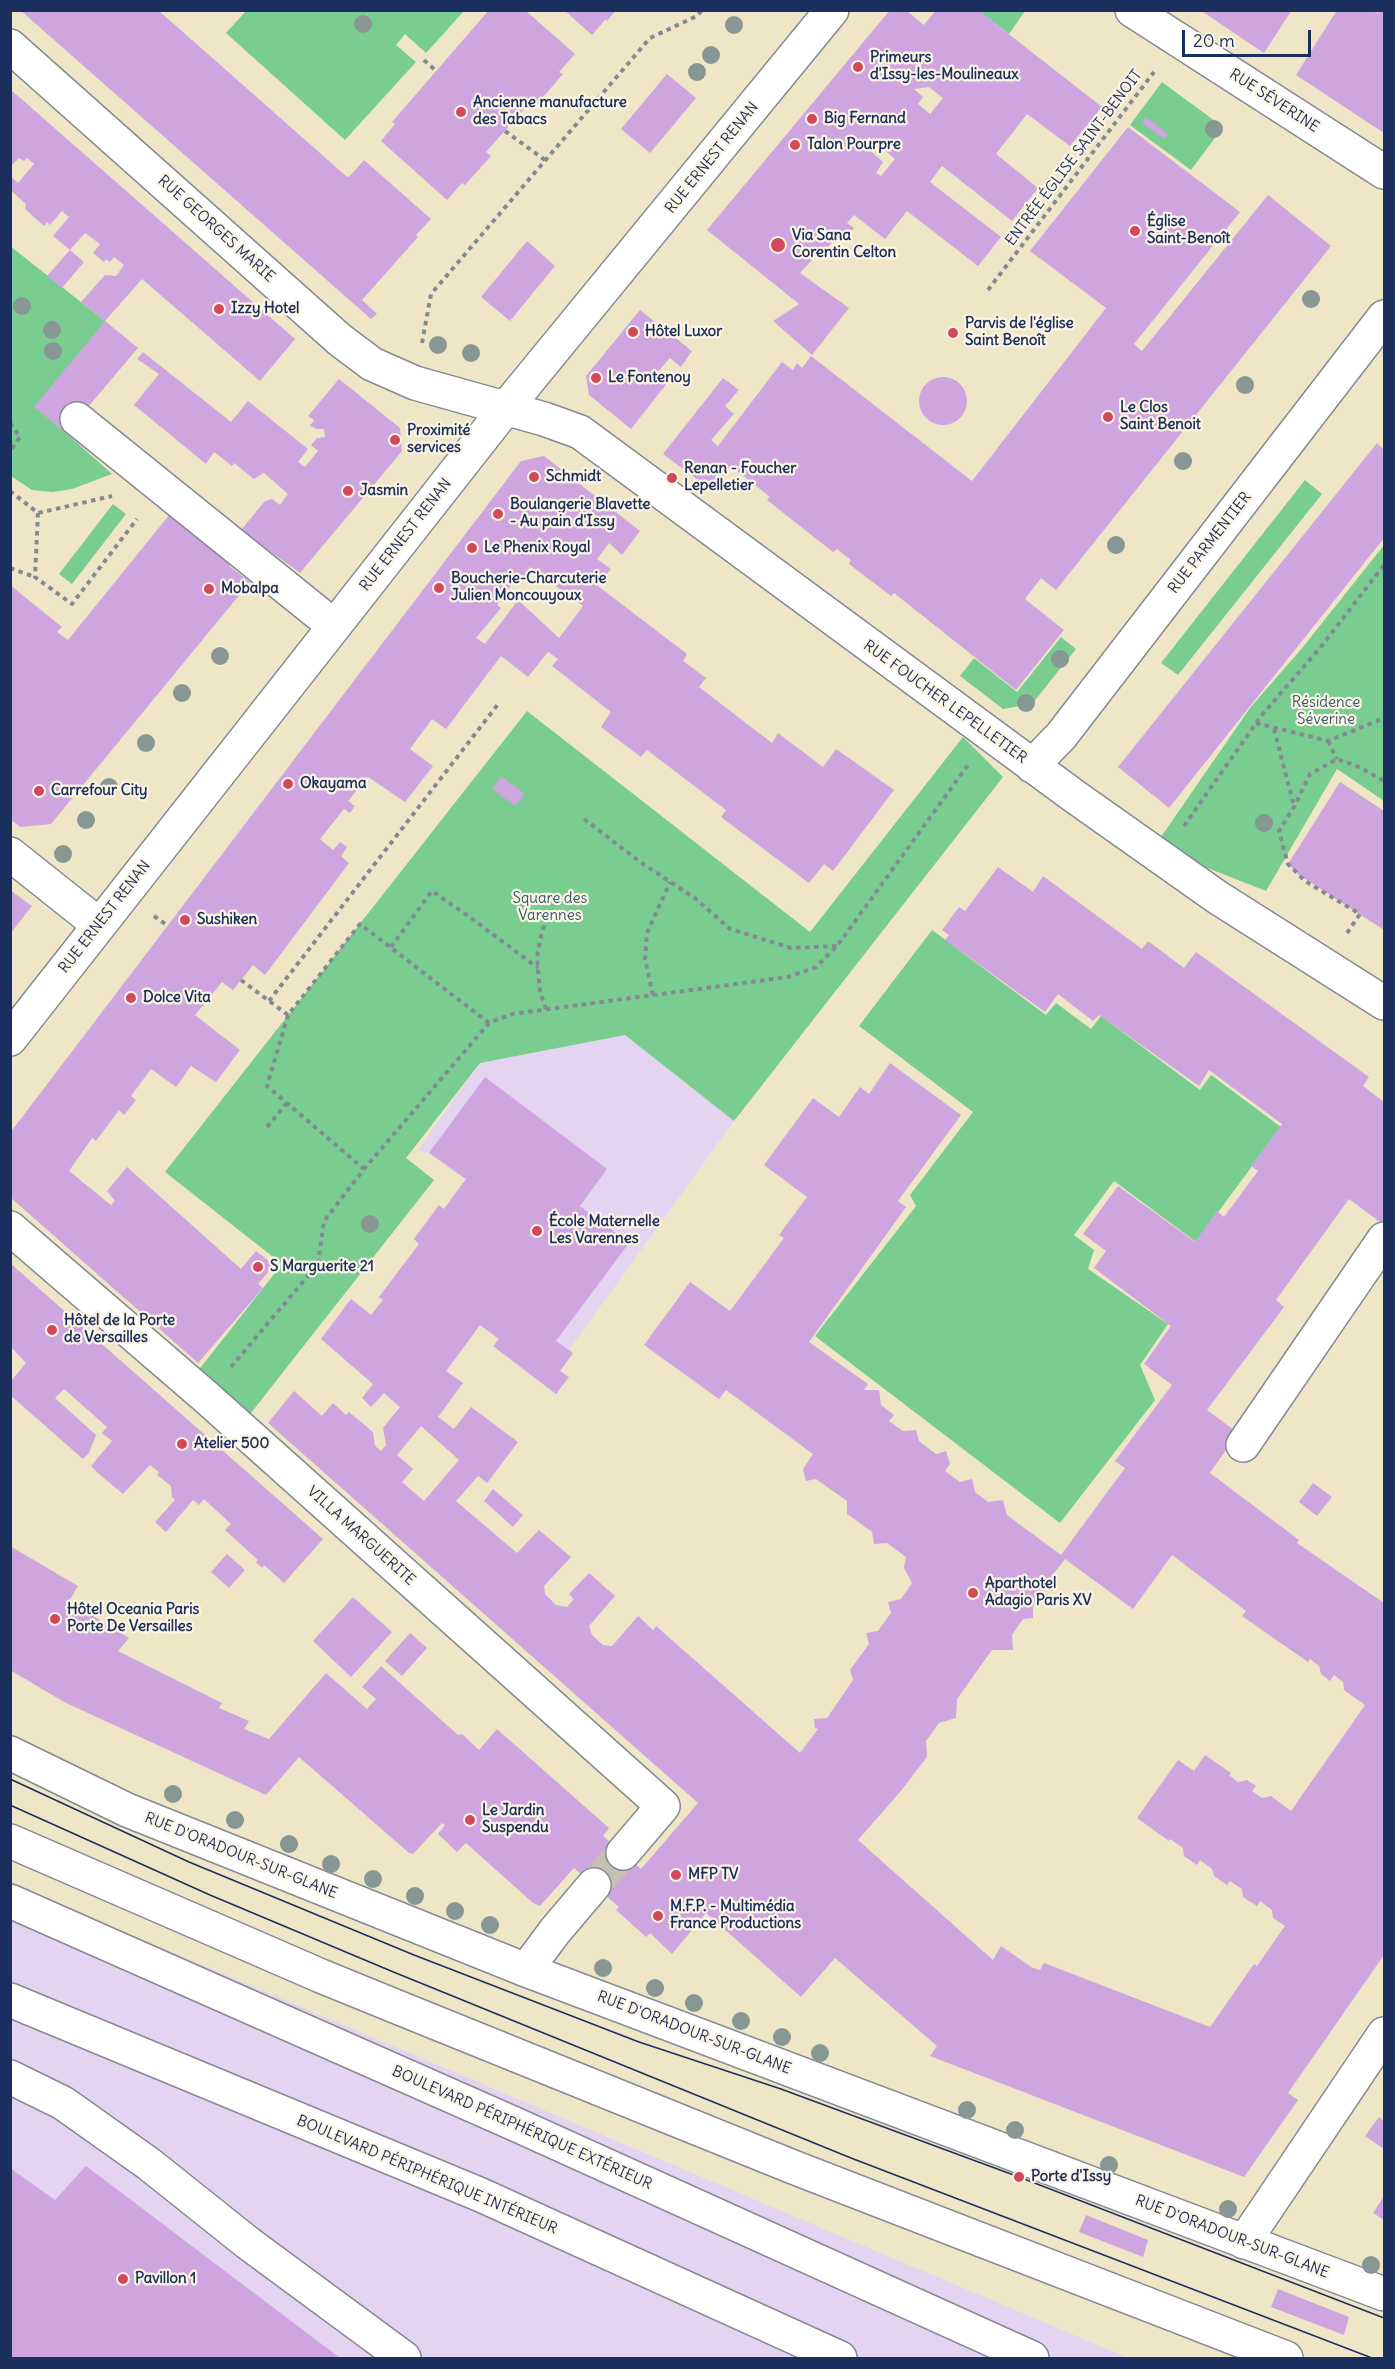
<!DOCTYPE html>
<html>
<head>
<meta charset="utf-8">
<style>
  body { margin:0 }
  #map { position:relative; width:1395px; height:2369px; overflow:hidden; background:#eee6c7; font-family:Delius,sans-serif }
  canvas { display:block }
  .frame { position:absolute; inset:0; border:12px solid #1b2f5e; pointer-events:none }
  .scale { position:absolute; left:1182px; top:30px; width:129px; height:27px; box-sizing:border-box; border:3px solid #1b2f5e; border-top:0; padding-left:8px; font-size:18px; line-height:21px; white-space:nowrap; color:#1b2f5e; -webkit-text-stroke:4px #fcf5e5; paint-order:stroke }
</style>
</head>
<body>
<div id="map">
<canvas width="1395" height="2369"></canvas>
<div class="frame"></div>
<div class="scale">20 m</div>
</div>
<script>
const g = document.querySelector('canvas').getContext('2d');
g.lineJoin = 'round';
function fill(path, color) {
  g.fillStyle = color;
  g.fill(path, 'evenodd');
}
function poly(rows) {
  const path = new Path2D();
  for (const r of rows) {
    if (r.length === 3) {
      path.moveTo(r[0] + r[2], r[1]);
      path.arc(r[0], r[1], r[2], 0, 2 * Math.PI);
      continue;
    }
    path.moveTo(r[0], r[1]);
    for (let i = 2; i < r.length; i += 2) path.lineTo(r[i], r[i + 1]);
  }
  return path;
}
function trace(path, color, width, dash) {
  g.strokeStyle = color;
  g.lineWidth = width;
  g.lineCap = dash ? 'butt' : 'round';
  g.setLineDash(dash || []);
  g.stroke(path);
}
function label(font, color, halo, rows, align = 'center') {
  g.font = font + ' Delius,sans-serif';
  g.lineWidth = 4.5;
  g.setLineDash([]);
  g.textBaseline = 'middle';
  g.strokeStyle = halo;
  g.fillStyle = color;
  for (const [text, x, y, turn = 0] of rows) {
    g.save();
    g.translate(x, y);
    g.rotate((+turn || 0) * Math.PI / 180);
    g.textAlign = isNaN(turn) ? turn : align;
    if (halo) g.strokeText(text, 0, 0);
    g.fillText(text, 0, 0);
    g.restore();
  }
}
fill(poly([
  [625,1035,734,1121,569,1350,573,1353,560,1371,569,1377,556,1394,493,1346,498,1339,480,1325,447,1371,463,1383,421,1426,321,1339,351,1299,376,1318,387,1303,379,1297,419,1244,414,1239,439,1205,444,1209,466,1180,429,1153,418,1150,480,1063],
  [11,1884,1128,2358,11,2358]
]), '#e4d3f1');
fill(poly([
  [247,10,464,10,464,11,426,53,405,34,396,45,416,62,345,140,226,33],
  [979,11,1025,11,1009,34],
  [1162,82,1223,127,1191,170,1130,125],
  [10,246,105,321,66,433,112,474,72,489,53,492,32,490,11,476],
  [1305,480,1322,494,1178,675,1161,663],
  [113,504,126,514,72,584,59,574],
  [1384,545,1384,801,1337,769,1266,891,1154,847,1250,708,1303,647],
  [1061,637,1076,649,1032,704,1003,709,960,676,974,658,1017,692],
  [527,711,810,932,963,737,1003,777,734,1121,625,1035,480,1063,406,1158,434,1180,247,1418,194,1376,282,1264,165,1172],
  [932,930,1046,1015,1056,1003,1091,1029,1101,1016,1200,1090,1211,1075,1281,1127,1196,1242,1114,1181,1074,1235,1094,1250,1088,1269,1168,1324,1140,1365,1155,1400,1060,1523,815,1336,916,1206,910,1195,973,1112,859,1026]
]), '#79cd90');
fill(poly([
  [20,10,158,10,346,176,349,177,364,160,431,219,416,235,418,237,362,300,377,314,371,319],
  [489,10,493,12,494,10,525,10,575,54,559,72,563,74,537,104,532,100,486,152,491,156,465,185,462,183,447,200,381,141,395,124,392,122],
  [564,10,616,10,607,21,606,19,592,35],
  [890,10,906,10,924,25,936,10,978,10,1102,107,1070,146,1027,114,996,154,1038,188,1012,221,942,166,930,182,1001,237,978,266,907,211,885,239,854,215,847,223,854,228,845,239,838,235,824,252,821,250,800,273,849,308,812,355,773,321,799,304,707,230],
  [929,87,943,98,930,114,918,104,923,97,914,89],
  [869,137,895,159,881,176,876,173,883,162,863,144],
  [1200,10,1292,10,1264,53],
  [1337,10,1373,10,1377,13,1379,10,1384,10,1384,133,1296,75],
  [667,74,696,98,650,153,621,129],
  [10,89,295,339,260,381,142,279,105,321,81,302,105,275,116,276,124,265,114,257,110,262,106,259,104,262,93,253,100,244,85,233,70,250,53,236,69,217,62,211,50,225,47,222,44,226,25,209,26,204,10,190,10,176,18,183,34,164,27,158,24,161,19,158,10,167],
  [1146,117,1168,134,1164,139,1142,123],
  [1128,127,1240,212,1134,344,1142,351,1268,195,1331,246,1056,590,1041,578,1025,599,1064,630,1016,690,894,593,891,596,849,564,851,560,837,549,833,552,767,500,770,497,731,466,713,491,663,454,723,378,739,390,725,406,734,414,711,440,718,446,782,362,793,370,797,363,802,368,811,356,972,481,1106,308,1030,251],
  [527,241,555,266,510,321,481,297],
  [70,250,84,262,62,288,47,276],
  [640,310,692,351,681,367,670,358,655,375,659,378,668,374,672,377,631,429,589,395,586,376],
  [105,321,138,348,66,433,34,407],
  [143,352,231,422,248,401,308,449,298,462,305,467,318,451,311,445,317,438,325,437,324,429,317,429,310,426,314,420,308,416,339,379,400,428,402,451,300,573,241,530,265,501,272,499,280,505,288,494,264,473,254,479,234,463,232,466,214,452,206,464,134,405,159,374,137,359],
  [943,401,24],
  [1377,443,1384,450,1384,538,1169,808,1118,767],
  [544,456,640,531,622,555,609,543,597,559,611,569,598,586,687,654,683,661,706,678,699,687,772,743,778,733,823,767,836,749,894,790,833,871,824,864,809,883,721,817,726,810,647,750,641,757,601,727,611,712,552,666,558,659,548,652,528,677,501,656,446,729,432,719,410,749,433,766,405,802,368,777,348,801,355,806,350,813,344,809,320,839,333,850,340,842,347,847,341,856,349,863,265,975,253,965,233,990,222,982,195,1015,240,1050,216,1082,191,1066,176,1087,151,1069,131,1096,136,1100,124,1115,119,1110,96,1141,92,1138,69,1171,111,1205,115,1201,107,1191,127,1167,241,1269,256,1251,274,1265,258,1284,263,1288,198,1363,10,1197,10,1133,521,461],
  [530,567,583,606,559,638,518,600,485,644,476,638,501,608,497,605,514,581,518,584],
  [170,514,231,563,229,566,250,582,51,824,20,827,10,819,10,585,62,627,57,632,68,640],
  [501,776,525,794,515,806,492,789],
  [1340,782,1384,811,1384,930,1299,875,1288,864],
  [998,867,1033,892,1043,876,1142,949,1148,941,1184,968,1196,952,1369,1077,1363,1086,1384,1102,1384,1225,1349,1199,1276,1300,1284,1307,1207,1410,1238,1433,1210,1473,1299,1540,1297,1543,1384,1603,1384,1955,1288,2093,1298,2100,1244,2177,930,2056,937,2046,835,1958,801,1997,706,1913,672,1954,650,1933,646,1937,616,1910,619,1907,574,1868,540,1906,533,1903,466,1843,457,1852,438,1834,445,1825,442,1823,413,1854,409,1853,299,1757,266,1795,64,1702,10,1670,10,1546,78,1586,69,1601,129,1638,118,1651,222,1703,219,1708,249,1721,244,1729,269,1739,326,1673,367,1709,376,1699,362,1687,381,1666,458,1735,462,1734,479,1750,497,1729,609,1828,603,1836,641,1869,698,1803,268,1423,294,1391,322,1416,333,1403,346,1415,349,1412,373,1432,375,1446,381,1451,386,1445,383,1428,400,1407,384,1393,371,1407,362,1398,373,1384,321,1339,351,1299,371,1315,383,1300,379,1297,419,1244,414,1239,439,1205,444,1209,466,1179,429,1153,485,1077,607,1169,580,1206,629,1243,556,1341,573,1353,560,1371,569,1377,556,1394,493,1346,499,1339,480,1325,446,1371,463,1383,438,1417,454,1429,471,1407,518,1442,487,1483,478,1476,456,1501,517,1553,539,1530,571,1557,544,1586,545,1594,556,1605,567,1607,574,1599,569,1594,589,1573,615,1596,589,1626,592,1635,603,1645,612,1646,638,1616,653,1630,656,1626,800,1753,818,1729,815,1728,814,1719,827,1718,853,1680,850,1670,869,1644,866,1633,878,1631,891,1613,888,1602,901,1599,912,1583,904,1568,906,1557,887,1543,874,1544,872,1532,847,1514,847,1501,816,1479,806,1481,803,1469,813,1454,726,1390,719,1399,644,1345,690,1282,730,1311,784,1238,779,1235,807,1197,764,1165,813,1098,839,1117,860,1087,869,1094,890,1063,961,1115,898,1201,906,1207,809,1342,868,1384,864,1390,879,1390,881,1405,894,1415,889,1421,903,1431,916,1430,919,1441,936,1454,946,1451,950,1464,945,1471,960,1482,972,1479,975,1492,988,1502,1003,1500,1007,1515,1061,1555,1125,1468,1115,1461,1172,1385,1144,1364,1171,1326,1094,1268,1106,1251,1083,1234,1118,1186,1195,1242,1217,1211,1224,1217,1258,1171,1251,1166,1282,1124,1209,1070,1199,1086,1099,1015,1093,1021,1058,994,1045,1012,945,940,949,935,942,930,959,907,965,911],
  [421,1426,459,1460,424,1501,402,1482,413,1469,397,1455],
  [1172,1555,1246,1611,1242,1616,1308,1662,1310,1659,1319,1666,1321,1674,1330,1681,1334,1675,1343,1682,1344,1690,1365,1705,1291,1811,1271,1796,1262,1798,1252,1791,1256,1786,1247,1780,1238,1782,1229,1775,1231,1773,1205,1755,1194,1771,1178,1760,1137,1818,1169,1841,1170,1839,1183,1848,1184,1856,1197,1865,1200,1860,1212,1869,1214,1876,1227,1885,1230,1881,1242,1889,1243,1897,1257,1906,1260,1901,1272,1910,1273,1918,1285,1926,1257,1966,1254,1964,1210,2027,1044,1963,1040,1970,1033,1968,1001,1946,993,1960,858,1840,900,1792,927,1757,926,1741,939,1723,956,1718,957,1699,992,1650,1013,1650,1012,1635,1023,1619,1033,1618,1033,1606,1045,1587,1055,1587,1054,1573,1065,1559,1133,1609],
  [10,890,32,906,10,934],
  [10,1263,323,1539,284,1583,264,1565,262,1568,256,1562,258,1560,225,1530,231,1524,204,1499,199,1505,193,1500,166,1532,155,1522,175,1500,172,1497,171,1486,157,1475,159,1472,150,1465,123,1494,99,1474,91,1466,112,1441,102,1433,107,1427,64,1389,55,1398,96,1435,89,1453,83,1459,10,1395,10,1382,26,1363,10,1346],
  [1313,1483,1332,1497,1317,1516,1299,1502],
  [493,1489,523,1515,513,1527,484,1501],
  [227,1554,245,1570,229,1588,211,1572],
  [353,1597,392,1632,351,1677,313,1641],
  [410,1633,427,1648,402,1676,385,1661],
  [1379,2117,1384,2121,1384,2149,1365,2136],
  [86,2166,340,2358,10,2358,10,2168,55,2200],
  [1384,2196,1384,2220,1373,2213],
  [1086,2215,1148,2240,1143,2257,1079,2232],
  [1278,2289,1349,2317,1344,2335,1271,2307]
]), '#cfa5df');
trace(poly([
  [594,1885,623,1853]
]), '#c4c1b2', 33, [33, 16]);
const minor = poly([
  [1132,10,1384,172],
  [10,46,340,340,372,364,415,383,544,419,580,432,1074,796,1217,897,1384,1003],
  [77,419,334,626],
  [1032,766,1061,736,1384,317],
  [10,854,98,924],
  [10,1228,206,1397,663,1806,623,1853],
  [1243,1445,1384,1239],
  [10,1753,127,1810,526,1970,1384,2294],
  [10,1841,321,1976,402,2009,793,2167,1286,2358],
  [526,1970,555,1931,594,1885],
  [10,2077,63,2103,149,2164,248,2243,404,2358],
  [1244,2242,1384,2034]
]);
const major = poly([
  [10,1039,505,409,832,10]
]);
const highway = poly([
  [10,1901,517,2125,1032,2358],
  [10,2000,481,2195,840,2358]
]);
trace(minor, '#848a92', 36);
trace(major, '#848a92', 36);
trace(highway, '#848a92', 36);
trace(poly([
  [424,60,436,71],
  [505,131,545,160],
  [988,290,1154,72],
  [422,343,431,294,650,38,697,16,702,10],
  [10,423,20,437,10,452],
  [10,491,38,513,112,496],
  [38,513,35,577,72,604,137,519],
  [10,568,35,577],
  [1256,723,1328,741,1384,718],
  [1274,729,1294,806],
  [1328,741,1337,759],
  [584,819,639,861,696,899,730,929,791,948,837,946],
  [1184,826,1261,716,1320,648,1384,565],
  [154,916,168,926],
  [1347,933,1360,914,1305,881,1288,864,1279,831,1294,807,1310,774,1337,759,1359,767,1384,781],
  [391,947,432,891,471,918,538,968],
  [241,980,288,1015,360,924,489,1023],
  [653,995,645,959,647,933,670,882],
  [269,1001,499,703],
  [546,1009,540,992,537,957,542,931,554,905],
  [288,1015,267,1086,364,1169],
  [267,1127,287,1103],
  [231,1367,318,1264,324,1221,364,1169,489,1023,512,1014,788,977,816,967,837,946,968,765]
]), '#848a92', 4, [4.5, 4.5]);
trace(minor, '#fff', 33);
trace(major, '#fff', 33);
trace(highway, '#fff', 33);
trace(poly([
  [10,1779,189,1862,414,1955,639,2042,781,2089,1019,2177,1384,2318],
  [10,1805,210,1895,391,1971,851,2158,1372,2358]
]), '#1b2f5e', 1.5);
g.fillStyle = '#879794';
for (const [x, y] of [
  [363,24],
  [734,25],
  [711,55],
  [697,72],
  [1214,129],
  [1311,299],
  [22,306],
  [52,330],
  [438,345],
  [53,351],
  [471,353],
  [1245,385],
  [1183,461],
  [1116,545],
  [220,656],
  [1060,659],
  [182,693],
  [1026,703],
  [146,743],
  [109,787],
  [86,820],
  [1264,823],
  [63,854],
  [370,1224],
  [173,1794],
  [235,1820],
  [289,1844],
  [331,1864],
  [373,1879],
  [415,1896],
  [455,1911],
  [490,1925],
  [603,1968],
  [655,1988],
  [694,2003],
  [741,2021],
  [782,2037],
  [820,2053],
  [967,2110],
  [1015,2130],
  [1109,2165],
  [1228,2209],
  [1371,2265]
]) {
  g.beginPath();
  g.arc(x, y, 9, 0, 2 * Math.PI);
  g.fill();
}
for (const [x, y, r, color] of [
  [858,67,6,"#d1495b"],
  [461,112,6,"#d1495b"],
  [812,119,6,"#d1495b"],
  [795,145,6,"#d1495b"],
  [1135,231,6,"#d1495b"],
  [778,245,8,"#d1495b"],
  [219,309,6,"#d1495b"],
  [633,332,6,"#d1495b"],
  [953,333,6,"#d1495b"],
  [596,378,6,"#d1495b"],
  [1108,417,6,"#d1495b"],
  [395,440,6,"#d1495b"],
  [534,477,6,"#d1495b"],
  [672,478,6,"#d1495b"],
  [348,491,6,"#d1495b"],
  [498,514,6,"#d1495b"],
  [472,548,6,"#d1495b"],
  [439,588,6,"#d1495b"],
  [209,589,6,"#d1495b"],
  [288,784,6,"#d1495b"],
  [39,791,6,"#d1495b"],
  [185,920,6,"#d1495b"],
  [131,998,6,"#d1495b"],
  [537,1231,6,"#d1495b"],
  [258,1267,6,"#d1495b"],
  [52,1330,6,"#d1495b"],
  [182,1444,6,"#d1495b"],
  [973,1593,6,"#d1495b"],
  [55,1619,6,"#d1495b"],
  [470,1820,6,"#d1495b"],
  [676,1875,6,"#d1495b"],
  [658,1916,6,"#d1495b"],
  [1019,2177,6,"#d1495b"],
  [123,2279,6,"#d1495b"]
]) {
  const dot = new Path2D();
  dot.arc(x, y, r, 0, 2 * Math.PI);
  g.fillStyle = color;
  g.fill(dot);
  trace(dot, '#fcf5e5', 2);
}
label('bold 15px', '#1b2f5e', '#fcf5e5', [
  ["Primeurs",870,58],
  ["d'Issy-les-Moulineaux",870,75],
  ["Ancienne manufacture",473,103],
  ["des Tabacs",473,120],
  ["Big Fernand",824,119],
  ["Talon Pourpre",807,145],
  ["Église",1147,222],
  ["Saint-Benoît",1147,239],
  ["Via Sana",792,236],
  ["Corentin Celton",792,253],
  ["Izzy Hotel",231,309],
  ["Parvis de l'église",965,324],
  ["Saint Benoît",965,341],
  ["Hôtel Luxor",645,332],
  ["Le Fontenoy",608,378],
  ["Le Clos",1120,408],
  ["Saint Benoit",1120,425],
  ["Proximité",407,431],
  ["services",407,448],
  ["Renan - Foucher",684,469],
  ["Lepelletier",684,486],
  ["Schmidt",546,477],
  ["Jasmin",360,491],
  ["Boulangerie Blavette",510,505],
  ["- Au pain d'Issy",510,522],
  ["Le Phenix Royal",484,548],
  ["Boucherie-Charcuterie",451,579],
  ["Julien Moncouyoux",451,596],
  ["Mobalpa",221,589],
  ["Okayama",300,784],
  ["Carrefour City",51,791],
  ["Sushiken",197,920],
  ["Dolce Vita",143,998],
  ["École Maternelle",549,1222],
  ["Les Varennes",549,1239],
  ["S Marguerite 21",270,1267],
  ["Hôtel de la Porte",64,1321],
  ["de Versailles",64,1338],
  ["Atelier 500",194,1444],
  ["Aparthotel",985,1584],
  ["Adagio Paris XV",985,1601],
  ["Hôtel Oceania Paris",67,1610],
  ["Porte De Versailles",67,1627],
  ["Le Jardin",482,1811],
  ["Suspendu",482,1828],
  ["MFP TV",688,1875],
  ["M.F.P. - Multimédia",670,1907],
  ["France Productions",670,1924],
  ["Porte d'Issy",1031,2177],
  ["Pavillon 1",135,2279]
], 'left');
label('15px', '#1b2f5e', '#fcf5e5', [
  ["RUE SÉVERINE",1274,101,33],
  ["RUE ERNEST RENAN",712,158,-51],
  ["ENTRÉE ÉGLISE SAINT-BENOIT",1074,158,-53],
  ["RUE GEORGES MARIE",216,229,42],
  ["RUE ERNEST RENAN",406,535,-52],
  ["RUE PARMENTIER",1210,543,-52],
  ["RUE FOUCHER LEPELLETIER",945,702,36],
  ["RUE ERNEST RENAN",105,917,-52],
  ["VILLA MARGUERITE",361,1536,42],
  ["RUE D'ORADOUR-SUR-GLANE",241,1856,22],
  ["RUE D'ORADOUR-SUR-GLANE",694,2033,21],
  ["BOULEVARD PÉRIPHÉRIQUE EXTÉRIEUR",522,2128,24],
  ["BOULEVARD PÉRIPHÉRIQUE INTÉRIEUR",427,2175,23],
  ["RUE D'ORADOUR-SUR-GLANE",1232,2237,21]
]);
label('15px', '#32566a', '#fcf5e5', [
  ["Résidence",1326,703],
  ["Séverine",1326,720],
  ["Square des",550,899],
  ["Varennes",550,916]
]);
</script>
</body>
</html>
